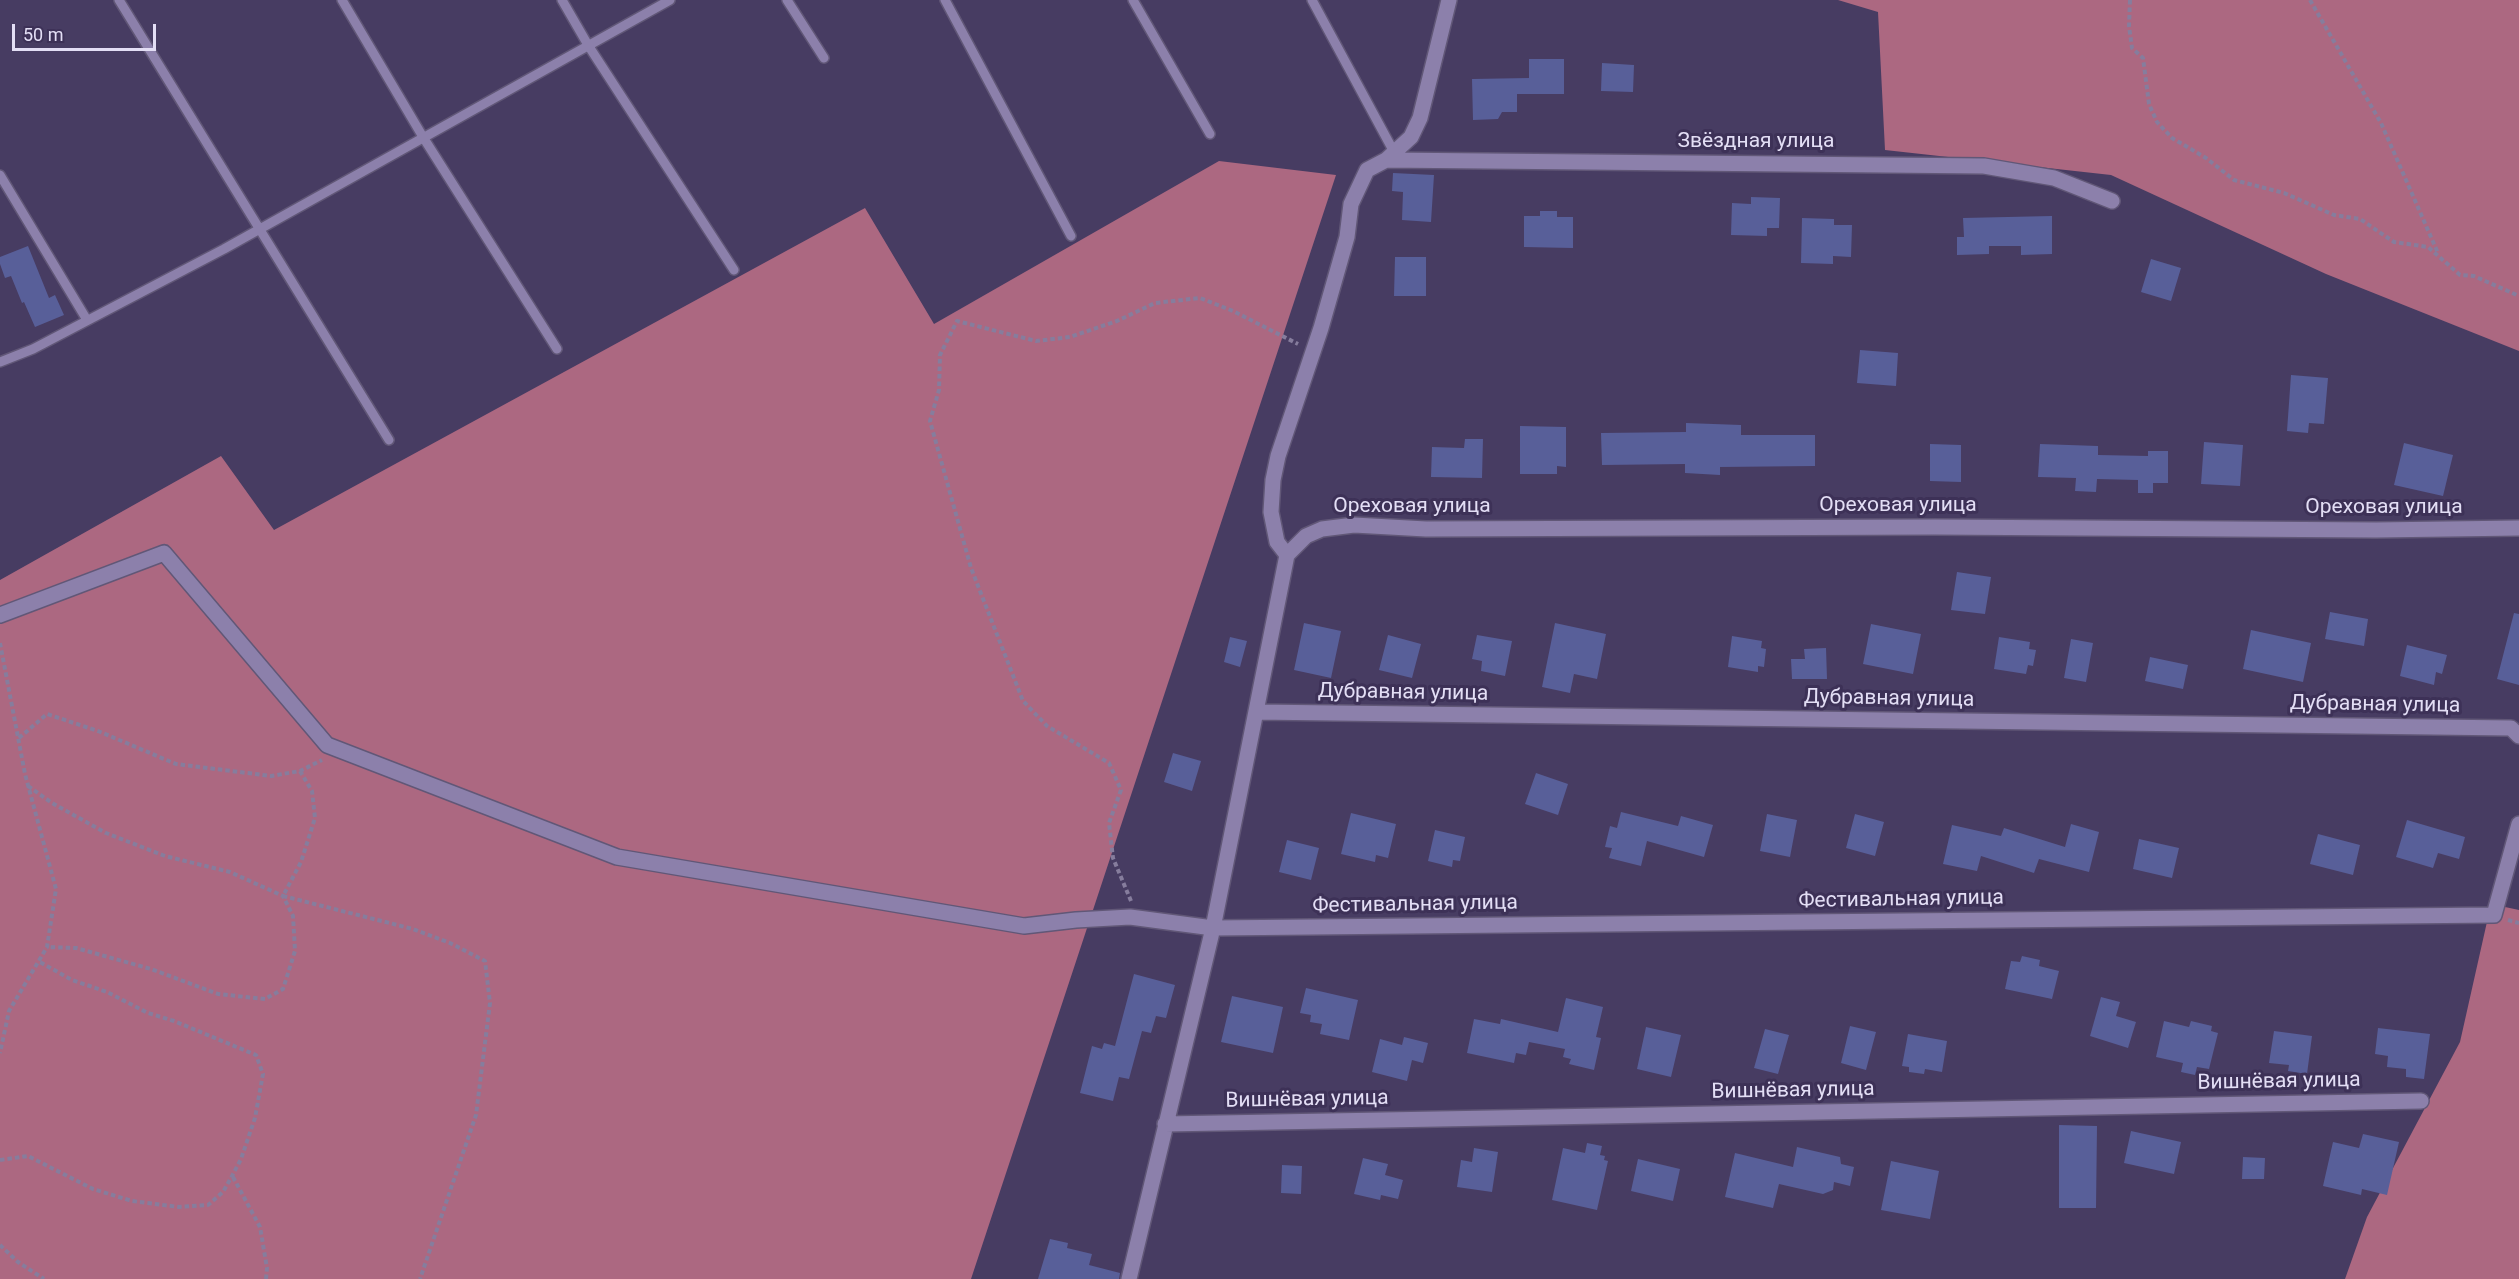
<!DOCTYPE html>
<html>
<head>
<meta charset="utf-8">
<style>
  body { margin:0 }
  #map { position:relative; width:2519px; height:1279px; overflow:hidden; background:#473c62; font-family:Roboto,sans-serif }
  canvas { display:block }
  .scale { position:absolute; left:12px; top:24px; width:144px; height:27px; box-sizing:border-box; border:3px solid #e3def5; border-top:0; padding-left:8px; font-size:18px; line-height:21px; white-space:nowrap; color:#e3def5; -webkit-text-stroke:4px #3d3157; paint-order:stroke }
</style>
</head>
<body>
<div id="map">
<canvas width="2519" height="1279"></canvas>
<div class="scale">50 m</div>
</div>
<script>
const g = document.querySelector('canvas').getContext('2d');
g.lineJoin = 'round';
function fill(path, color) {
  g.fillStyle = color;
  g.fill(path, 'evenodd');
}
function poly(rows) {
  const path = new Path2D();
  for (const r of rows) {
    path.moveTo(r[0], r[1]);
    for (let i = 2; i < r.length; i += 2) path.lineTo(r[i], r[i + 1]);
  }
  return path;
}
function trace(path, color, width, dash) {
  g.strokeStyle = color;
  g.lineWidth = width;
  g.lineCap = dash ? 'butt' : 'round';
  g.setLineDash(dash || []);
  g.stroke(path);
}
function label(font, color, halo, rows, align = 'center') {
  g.font = font + ' Roboto,sans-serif';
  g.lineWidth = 6;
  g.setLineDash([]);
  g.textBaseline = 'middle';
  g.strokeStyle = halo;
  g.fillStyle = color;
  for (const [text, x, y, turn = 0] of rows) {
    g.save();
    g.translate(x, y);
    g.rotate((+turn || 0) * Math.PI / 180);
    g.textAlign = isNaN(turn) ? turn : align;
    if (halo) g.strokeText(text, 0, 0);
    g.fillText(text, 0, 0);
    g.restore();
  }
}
fill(poly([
  [1838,0,2519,0,2519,351,2326,274,2111,175,1885,150,1878,12],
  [1219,161,1336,175,971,1279,0,1279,0,580,221,456,274,530,865,208,934,324],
  [2491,904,2519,910,2519,1279,2345,1279,2367,1217,2460,1042]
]), '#ac6881');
fill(poly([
  [1529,59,1564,59,1564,94,1517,94,1517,112,1502,112,1498,119,1473,120,1472,79,1529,78],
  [1602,63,1634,65,1633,92,1601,91],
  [1393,173,1434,175,1431,222,1402,220,1403,192,1392,191],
  [1751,197,1780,198,1779,228,1767,228,1767,236,1731,235,1732,203,1751,204],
  [1540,211,1557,211,1557,217,1573,217,1573,248,1524,247,1524,216,1540,216],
  [2052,216,2052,254,2021,255,2021,246,1989,246,1989,254,1957,255,1957,237,1964,237,1963,218],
  [1802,218,1834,219,1834,225,1852,225,1851,257,1833,256,1833,264,1801,263],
  [28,246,49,298,55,295,64,315,35,327,24,302,22,303,11,276,5,278,0,264,0,257],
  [1395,257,1426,257,1426,296,1394,296],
  [2151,259,2181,268,2171,301,2141,292],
  [1860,350,1898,353,1896,386,1857,383],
  [2291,375,2328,378,2324,424,2309,423,2308,433,2287,431],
  [1686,423,1741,425,1741,435,1815,435,1815,466,1720,467,1720,475,1685,473,1685,464,1602,465,1601,433,1686,432],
  [1520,426,1566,427,1566,467,1557,466,1557,474,1520,474],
  [1465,439,1483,439,1482,478,1431,477,1432,447,1464,448],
  [2204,442,2243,445,2240,486,2201,484],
  [2404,443,2453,455,2443,496,2394,485],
  [1930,444,1961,445,1961,482,1930,481],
  [2040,444,2098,446,2098,455,2148,456,2148,451,2168,451,2168,483,2153,483,2153,493,2138,493,2138,480,2097,479,2096,492,2075,491,2076,478,2038,477],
  [1957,572,1991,577,1985,614,1951,610],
  [2330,612,2368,619,2364,646,2325,639],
  [2514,613,2519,614,2519,685,2497,679],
  [1304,623,1341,631,1331,678,1294,670],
  [1555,623,1606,634,1597,679,1574,674,1570,693,1542,687],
  [1871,624,1921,634,1913,674,1863,664],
  [2251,630,2311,643,2303,682,2243,669],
  [1388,635,1421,644,1412,678,1379,670],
  [1477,635,1512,641,1505,676,1481,671,1482,661,1472,659],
  [1732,636,1762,641,1761,648,1766,649,1764,667,1758,666,1758,672,1728,667],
  [1230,637,1247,641,1240,667,1224,662],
  [1999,637,2030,642,2029,649,2036,650,2033,666,2028,665,2026,674,1994,669],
  [2071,639,2093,643,2086,682,2064,678],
  [2407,645,2447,655,2442,674,2436,672,2434,685,2400,676],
  [1826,648,1827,679,1792,679,1791,659,1805,659,1804,649],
  [2150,657,2188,665,2183,689,2145,681],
  [1173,753,1201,761,1192,791,1164,782],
  [1536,773,1568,784,1558,815,1525,804],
  [1621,812,1678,826,1681,816,1713,825,1704,857,1647,841,1641,866,1609,858,1612,848,1605,847,1610,826,1617,828],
  [1351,813,1396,824,1388,858,1376,855,1375,862,1341,854],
  [1767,814,1797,820,1790,857,1760,851],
  [1855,814,1884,822,1875,856,1846,848],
  [2407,820,2465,837,2459,859,2438,853,2433,868,2396,857],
  [2071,824,2099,832,2089,872,2039,859,2034,873,1981,856,1977,871,1943,864,1952,825,2001,836,2004,828,2065,847],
  [1435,830,1465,837,1460,861,1453,860,1452,867,1428,861],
  [2318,834,2360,845,2353,875,2310,864],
  [2139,839,2179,848,2172,878,2133,869],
  [1287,840,1319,848,1311,880,1279,872],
  [2022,956,2040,960,2039,966,2059,971,2052,999,2005,989,2011,961,2020,962],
  [1134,974,1175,985,1166,1018,1156,1016,1151,1033,1142,1031,1129,1079,1119,1077,1113,1101,1080,1093,1092,1046,1102,1049,1104,1043,1115,1046],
  [1306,988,1358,1000,1349,1040,1320,1034,1322,1024,1310,1022,1311,1015,1300,1013],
  [1232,996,1283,1007,1273,1053,1221,1042],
  [2101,997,2120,1002,2116,1016,2136,1022,2128,1048,2090,1036],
  [1566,998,1603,1007,1596,1037,1601,1038,1594,1070,1569,1064,1571,1059,1563,1057,1565,1049,1529,1042,1526,1055,1516,1053,1514,1063,1467,1053,1474,1019,1500,1024,1501,1019,1558,1032],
  [2164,1021,2189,1027,2191,1021,2212,1026,2211,1031,2218,1033,2209,1069,2197,1067,2195,1075,2181,1072,2183,1063,2156,1057],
  [1850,1026,1876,1032,1866,1070,1841,1063],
  [1646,1027,1681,1035,1671,1077,1637,1069],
  [2378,1028,2430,1034,2424,1079,2406,1077,2406,1069,2387,1067,2388,1056,2375,1054],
  [1765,1029,1789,1035,1778,1074,1754,1068],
  [2274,1031,2312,1036,2307,1074,2288,1071,2289,1065,2269,1063],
  [1908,1034,1947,1041,1942,1072,1925,1069,1924,1074,1909,1072,1909,1067,1902,1066],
  [1404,1037,1428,1043,1423,1063,1412,1060,1407,1081,1372,1072,1380,1039,1402,1045],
  [2059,1125,2097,1126,2096,1208,2059,1208],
  [2131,1131,2181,1142,2174,1174,2124,1163],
  [2363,1134,2399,1142,2387,1195,2362,1189,2361,1195,2323,1186,2333,1142,2359,1148],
  [1587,1143,1602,1146,1600,1155,1605,1156,1604,1160,1608,1161,1597,1210,1552,1200,1563,1148,1585,1153],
  [1797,1147,1840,1157,1841,1164,1854,1167,1850,1186,1834,1182,1833,1190,1823,1194,1779,1184,1773,1208,1725,1197,1735,1153,1793,1167],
  [1474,1148,1498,1152,1492,1192,1457,1187,1461,1160,1472,1162],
  [2243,1157,2265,1158,2264,1179,2242,1179],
  [1363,1158,1388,1164,1385,1175,1403,1180,1398,1199,1381,1195,1380,1200,1354,1194],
  [1638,1159,1680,1169,1673,1201,1631,1191],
  [1891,1161,1939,1171,1930,1219,1881,1210],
  [1282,1165,1302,1166,1301,1194,1281,1193],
  [1050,1239,1068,1243,1067,1248,1092,1254,1089,1265,1120,1273,1119,1279,1038,1279]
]), '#585f99');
const service = poly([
  [119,0,389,440],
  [342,0,423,137,557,349],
  [562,0,588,45,734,270],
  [787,0,824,58],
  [945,0,1071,236],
  [1133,0,1210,134],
  [1312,0,1394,152],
  [0,175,87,320],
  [0,362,33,349,224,249,670,0]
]);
const minor = poly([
  [1386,160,1411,137,1420,118,1449,0],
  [1287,555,1306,536,1322,529,1354,525,1426,529,1935,527,2376,530,2519,528],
  [0,615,164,553,327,745,617,857,1024,926,1076,920,1130,917,1213,928,2494,915,2519,824],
  [1256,712,2511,728,2519,736],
  [1165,1124,2421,1101],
  [1129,1279,1213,928,1287,555,1277,542,1271,512,1273,480,1278,456,1321,328,1347,237,1351,204,1367,170,1386,160,1984,166,2054,178,2112,201]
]);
trace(service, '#615777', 12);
trace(minor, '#615777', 18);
trace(poly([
  [2130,0,2129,26,2132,48,2143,58,2149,104,2157,122,2172,138,2206,158,2234,180,2284,193,2334,215,2360,219,2394,242,2428,247,2460,275,2474,276,2519,296],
  [2310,0,2381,123,2438,253],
  [0,643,25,774,56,889,47,947,9,1011,0,1053],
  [19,738,47,714,98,731,176,764,271,776,300,771,322,760],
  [300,771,312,791,315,818,301,862,283,896,413,929,450,943,485,961,490,1003,476,1115,420,1279],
  [28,786,52,803,106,833,165,856,230,872,283,896,293,916,295,951,283,989,265,999,218,994,151,969,76,948,47,947],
  [1131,901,1113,858,1109,823,1121,790,1109,763,1047,726,1023,701,971,568,930,421,939,390,940,355,957,321,1036,341,1070,337,1117,321,1155,303,1200,298,1233,311,1298,344],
  [2508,920,2519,923],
  [0,1160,28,1156,93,1189,132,1201,179,1207,208,1205,223,1192,232,1176,241,1159,255,1118,263,1074,256,1055,174,1021,148,1013,107,992,72,980,38,961],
  [233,1177,260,1227,267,1268,266,1279],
  [0,1245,18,1262,44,1279]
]), '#867d9d', 4, [4.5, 3]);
trace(service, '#8c80ab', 9);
trace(minor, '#8c80ab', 15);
label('21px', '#e3def5', '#3d3157', [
  ["Звёздная улица",1756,142],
  ["Ореховая улица",1898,506],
  ["Ореховая улица",1412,507],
  ["Ореховая улица",2384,508],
  ["Дубравная улица",1403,693,1],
  ["Дубравная улица",1889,699,1],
  ["Дубравная улица",2375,705,1],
  ["Фестивальная улица",1901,900,-1],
  ["Фестивальная улица",1415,905,-1],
  ["Вишнёвая улица",2279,1082,-1],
  ["Вишнёвая улица",1793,1091,-1],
  ["Вишнёвая улица",1307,1100,-1]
]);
</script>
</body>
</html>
